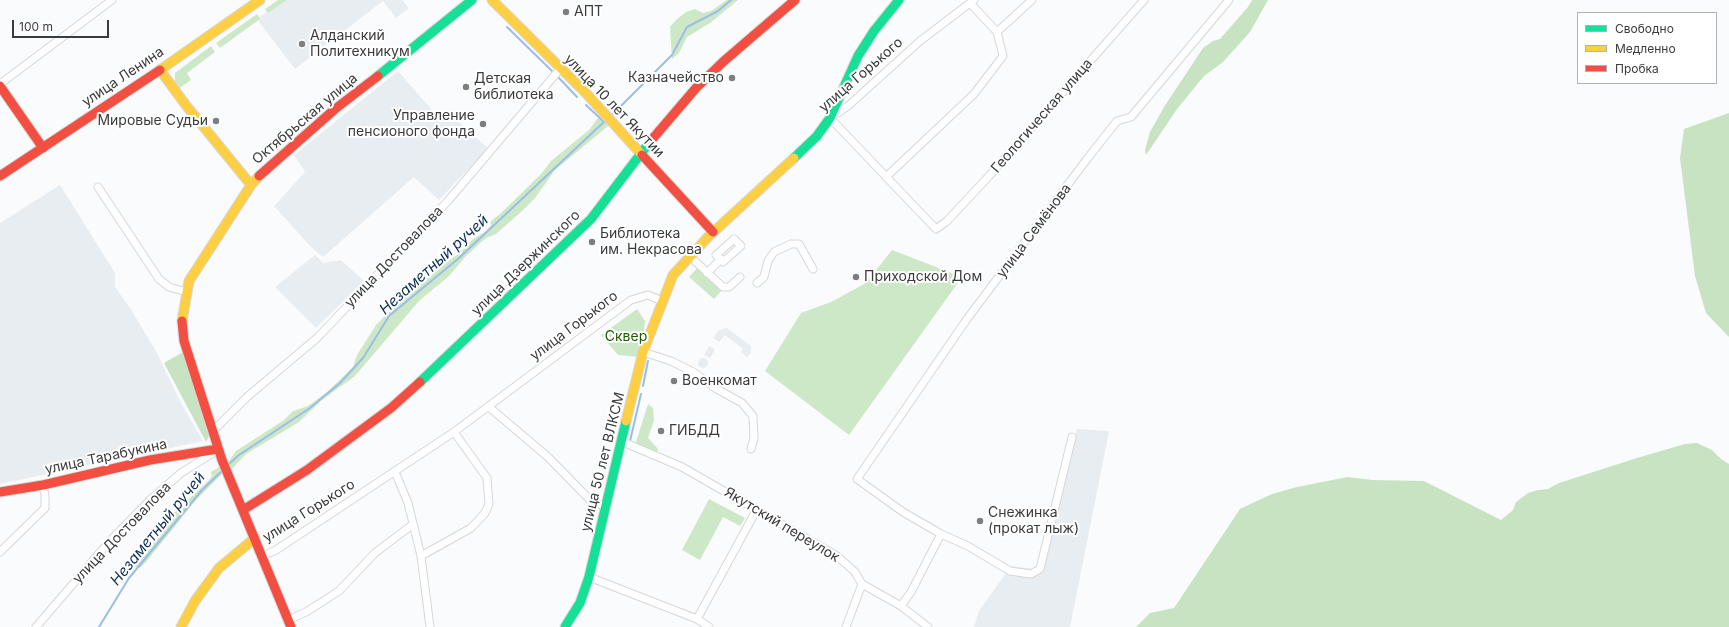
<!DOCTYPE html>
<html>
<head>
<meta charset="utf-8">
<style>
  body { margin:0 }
  #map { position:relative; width:1729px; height:627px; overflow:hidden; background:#fafbfc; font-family:Inter,sans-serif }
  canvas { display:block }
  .legend { position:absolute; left:1577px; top:12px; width:140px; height:72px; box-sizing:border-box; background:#fff; border:1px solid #b0b1b1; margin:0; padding:5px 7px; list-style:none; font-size:12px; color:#3a3b3c }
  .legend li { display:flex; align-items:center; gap:8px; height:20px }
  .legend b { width:20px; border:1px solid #b0b1b1 }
  .scale { position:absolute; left:12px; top:20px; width:97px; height:18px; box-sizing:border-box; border:2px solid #3a3b3c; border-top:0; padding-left:5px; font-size:12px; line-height:14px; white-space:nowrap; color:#3a3b3c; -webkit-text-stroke:3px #fff; paint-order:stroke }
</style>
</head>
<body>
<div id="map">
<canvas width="1729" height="627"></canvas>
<ul class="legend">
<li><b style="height:5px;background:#16e098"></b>Свободно</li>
<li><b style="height:5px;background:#ffcf43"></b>Медленно</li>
<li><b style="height:5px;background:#f24e42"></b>Пробка</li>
</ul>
<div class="scale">100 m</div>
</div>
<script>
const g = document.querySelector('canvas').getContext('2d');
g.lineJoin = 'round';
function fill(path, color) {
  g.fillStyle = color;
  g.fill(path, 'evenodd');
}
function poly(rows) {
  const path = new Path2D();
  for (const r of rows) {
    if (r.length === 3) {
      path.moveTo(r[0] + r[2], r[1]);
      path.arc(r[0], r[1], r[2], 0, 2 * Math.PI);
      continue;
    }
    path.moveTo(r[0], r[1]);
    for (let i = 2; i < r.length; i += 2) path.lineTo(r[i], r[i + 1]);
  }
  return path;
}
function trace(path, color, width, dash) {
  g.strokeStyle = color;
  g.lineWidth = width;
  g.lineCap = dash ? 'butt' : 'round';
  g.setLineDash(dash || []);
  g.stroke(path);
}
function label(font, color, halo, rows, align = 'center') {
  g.font = font + ' Inter,sans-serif';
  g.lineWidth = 4;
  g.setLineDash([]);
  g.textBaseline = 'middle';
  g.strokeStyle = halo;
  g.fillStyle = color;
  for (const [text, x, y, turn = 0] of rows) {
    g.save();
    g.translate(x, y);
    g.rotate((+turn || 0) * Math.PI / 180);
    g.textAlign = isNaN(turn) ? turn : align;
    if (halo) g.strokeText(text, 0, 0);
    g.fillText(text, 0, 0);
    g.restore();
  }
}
fill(poly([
  [282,0,402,0,409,8,396,18,383,1,295,69,257,19],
  [398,71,437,116,453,117,488,148,439,200,414,177,323,257,311,247,274,206,305,172,294,155],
  [60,185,115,273,115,287,130,308,156,351,181,403,203,441,0,484,0,223],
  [315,255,323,263,341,260,364,281,316,328,275,287],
  [727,328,751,346,751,353,747,357,741,352,743,349,725,335,719,342,713,338,719,330],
  [709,346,715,349,710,358,704,355],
  [703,363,5],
  [1077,429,1109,431,1070,627,974,627,979,611,1011,566,1042,570]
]), '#e8edf1');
fill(poly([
  [278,0,287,0,268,13,265,9],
  [727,0,738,0,710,23,687,37,679,53,672,59,670,27,677,19,686,12,695,9,703,13,711,11],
  [257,14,260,19,220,48,216,43],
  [211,46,215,52,187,73,191,80,178,89,175,82,175,73],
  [600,115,608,126,555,170,535,198,521,212,496,234,486,238,479,244,466,256,449,276,419,301,355,376,322,400,299,422,246,454,232,469,222,474,196,500,146,562,140,568,133,567,156,539,170,517,209,480,212,476,211,472,229,461,236,451,284,420,293,411,308,406,327,392,353,367,357,355,376,325,406,294,463,250,473,239,485,232,491,225,490,222,501,213,541,174,551,161,589,130],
  [892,250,962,277,849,435,765,371,801,313,831,302,866,283],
  [701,264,726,286,714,299,689,277],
  [637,309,645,321,641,357,618,355,601,335],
  [648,404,653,408,654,420,648,438,658,449,656,455,635,445],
  [709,499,745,518,740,526,723,517,700,560,682,550]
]), '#cde8c7');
fill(poly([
  [1252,0,1268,0,1250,32,1223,62,1204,76,1177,109,1146,155,1145,150,1150,132,1164,107,1203,48,1213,41,1220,39,1248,7],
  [1729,113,1729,337,1706,313,1695,276,1680,158,1684,129],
  [183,352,210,434,206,442,164,363],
  [1697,443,1712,450,1721,459,1729,464,1729,627,1136,627,1150,613,1174,608,1240,509,1272,494,1297,487,1348,477,1372,480,1424,481,1501,520,1513,510,1516,502,1528,493,1538,490,1548,489,1559,483,1637,458,1685,444]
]), '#c7e3c1');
trace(poly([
  [507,27,553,72],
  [559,78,577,97],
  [586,105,604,122],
  [611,116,672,55,687,27,718,11,731,0],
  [643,386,648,361],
  [630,441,641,394],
  [228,465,239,455,310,408,340,383,363,358,389,316,459,258,606,120],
  [99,627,129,578,202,490,223,470]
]), '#9bbde7', 2);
const street = poly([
  [974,0,920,41,848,106,830,118,936,229,947,221,989,176,1144,0],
  [997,32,1032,0],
  [0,84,112,0],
  [886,177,974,94,1003,56,997,32,970,3],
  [98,187,159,279,169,287,187,292],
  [734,239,741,246,723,262,716,255,734,239],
  [696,262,723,287,729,287,740,277],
  [707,273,721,259],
  [757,283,764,277,768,261,774,252,791,244,799,244,813,269],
  [643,352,671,361,695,373,715,388,742,403,753,416,754,438,751,449],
  [489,407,548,457,592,502,607,507],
  [213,431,247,397,317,338,447,202,560,69],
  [1072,437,1040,569,1031,574,1010,571,968,546,941,534,903,512,857,479,967,319,1087,159,1117,121,1131,117,1229,0],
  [623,442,682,467,837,556,855,572,862,584,901,606,928,627],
  [395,472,408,503,421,556,430,627],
  [0,552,45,508,45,496,43,485],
  [263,556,276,550,454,432,631,300,648,295,662,301],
  [421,556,471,528,485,513,489,504,487,478,454,432],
  [589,577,697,619,709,627],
  [901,606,911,592,941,534],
  [697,619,757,509],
  [288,620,306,612,339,591,375,553,412,525],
  [36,627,109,542,150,500,181,473,216,451],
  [846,627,862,584]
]);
const fast = poly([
  [378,76,472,0],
  [794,158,817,136,830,118,858,56,874,31,899,0],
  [420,382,591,219,649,143],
  [565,627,580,603,589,577,626,421]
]);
const slow = poly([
  [492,0,585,92,642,155],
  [160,70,185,104,251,185],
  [160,70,260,0],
  [182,321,189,281,251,185,259,176],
  [626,421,643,352,673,275,709,236,794,158],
  [181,627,195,601,219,568,255,538]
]);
const jam = poly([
  [0,86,43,148],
  [649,143,696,88,724,61,795,0],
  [642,155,713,232],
  [0,176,160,70],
  [259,176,335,109,378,76],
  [182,321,184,341,222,460,291,627],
  [0,492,43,485,150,460,218,449],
  [243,510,307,470,391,408,420,382]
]);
trace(street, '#d6d7d8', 9);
trace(fast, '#d6d7d8', 11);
trace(slow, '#d6d7d8', 11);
trace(jam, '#d6d7d8', 11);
trace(street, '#fefeff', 7);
trace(fast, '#16e098', 9);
trace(slow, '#ffcf43', 9);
trace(jam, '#f24e42', 9);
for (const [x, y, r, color] of [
  [566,12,4,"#7d7e7f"],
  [302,44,4,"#7d7e7f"],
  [732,78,4,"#7d7e7f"],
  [466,87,4,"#7d7e7f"],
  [216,121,4,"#7d7e7f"],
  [483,124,4,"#7d7e7f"],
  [592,242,4,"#7d7e7f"],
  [856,277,4,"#7d7e7f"],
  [674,381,4,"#7d7e7f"],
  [661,431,4,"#7d7e7f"],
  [980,521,4,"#7d7e7f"]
]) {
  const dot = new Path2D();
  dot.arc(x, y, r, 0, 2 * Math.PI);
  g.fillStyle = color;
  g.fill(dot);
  trace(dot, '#fff', 1.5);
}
label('14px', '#3a3b3c', '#fff', [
  ["АПТ",574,12],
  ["Алданский",310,36],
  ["Политехникум",310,52],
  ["Казначейство",724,78,"right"],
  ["Детская",474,79],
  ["библиотека",474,95],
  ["Управление",475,116,"right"],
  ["пенсионого фонда",475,132,"right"],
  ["Мировые Судьи",208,121,"right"],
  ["Библиотека",600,234],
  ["им. Некрасова",600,250],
  ["Приходской Дом",864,277],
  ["Военкомат",682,381],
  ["ГИБДД",669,431],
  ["Снежинка",988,513],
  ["(прокат лыж)",988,529]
], 'left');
label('14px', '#3a3b3c', '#fff', [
  ["улица Горького",861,75,-41],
  ["улица Ленина",123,77,-34],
  ["улица 10 лет Якутии",614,106,46],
  ["Геологическая улица",1042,116,-49],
  ["Октябрьская улица",305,119,-40],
  ["улица Семёнова",1034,231,-53],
  ["улица Достовалова",394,257,-46],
  ["улица Дзержинского",526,263,-44],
  ["улица Горького",574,326,-37],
  ["улица Тарабукина",106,457,-12],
  ["улица 50 лет ВЛКСМ",603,462,-76],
  ["улица Горького",309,511,-32],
  ["Якутский переулок",782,525,31],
  ["улица Достовалова",122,533,-46]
]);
label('14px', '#1a5a00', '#fff', [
  ["Сквер",626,337]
]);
label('italic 15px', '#0e3157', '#fff', [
  ["Незаметный ручей",434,265,-42],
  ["Незаметный ручей",158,529,-51]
]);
</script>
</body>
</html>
